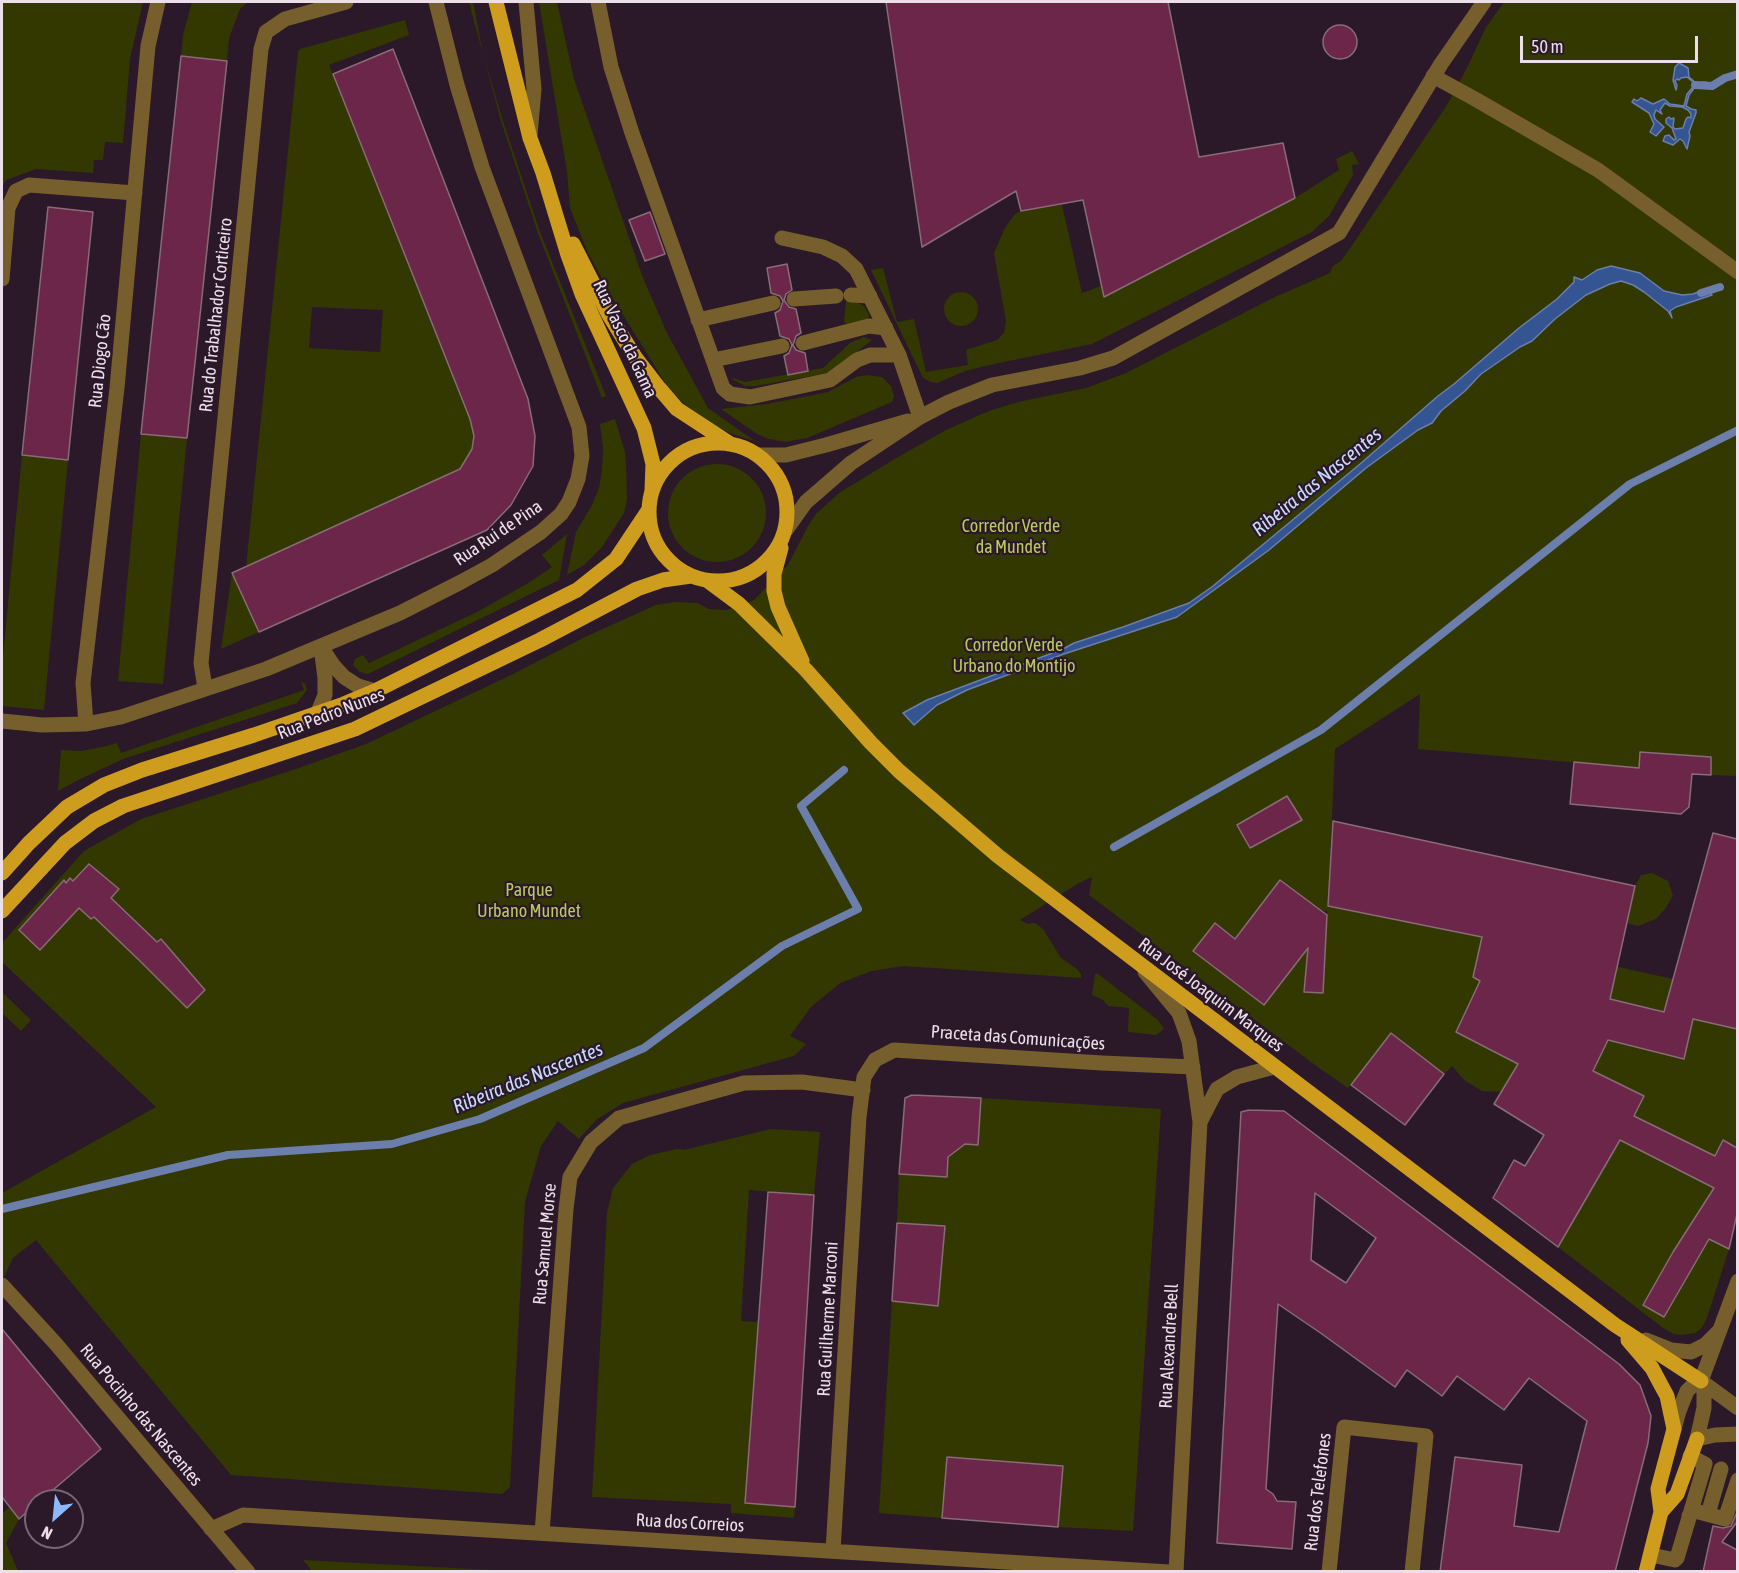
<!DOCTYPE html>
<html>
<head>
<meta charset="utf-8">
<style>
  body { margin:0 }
  #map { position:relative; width:1739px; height:1573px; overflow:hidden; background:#2b192a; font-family:"Asap Condensed",sans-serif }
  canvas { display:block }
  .frame { position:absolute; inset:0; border:3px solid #ecdfea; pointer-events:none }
  .north { position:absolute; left:24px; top:1489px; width:60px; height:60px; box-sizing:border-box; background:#2b192a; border:2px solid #786877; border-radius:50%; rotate:207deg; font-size:16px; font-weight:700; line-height:24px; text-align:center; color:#ecdfea }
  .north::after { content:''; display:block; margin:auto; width:21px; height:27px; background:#8bbafc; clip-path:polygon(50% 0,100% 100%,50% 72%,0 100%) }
  .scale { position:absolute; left:1520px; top:36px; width:178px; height:27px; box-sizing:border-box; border:3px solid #ecdfea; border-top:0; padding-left:8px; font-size:18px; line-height:21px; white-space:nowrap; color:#ecdfea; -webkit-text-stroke:4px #2b192a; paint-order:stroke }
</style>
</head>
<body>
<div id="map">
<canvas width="1739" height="1573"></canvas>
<div class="frame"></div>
<div class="north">N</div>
<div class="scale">50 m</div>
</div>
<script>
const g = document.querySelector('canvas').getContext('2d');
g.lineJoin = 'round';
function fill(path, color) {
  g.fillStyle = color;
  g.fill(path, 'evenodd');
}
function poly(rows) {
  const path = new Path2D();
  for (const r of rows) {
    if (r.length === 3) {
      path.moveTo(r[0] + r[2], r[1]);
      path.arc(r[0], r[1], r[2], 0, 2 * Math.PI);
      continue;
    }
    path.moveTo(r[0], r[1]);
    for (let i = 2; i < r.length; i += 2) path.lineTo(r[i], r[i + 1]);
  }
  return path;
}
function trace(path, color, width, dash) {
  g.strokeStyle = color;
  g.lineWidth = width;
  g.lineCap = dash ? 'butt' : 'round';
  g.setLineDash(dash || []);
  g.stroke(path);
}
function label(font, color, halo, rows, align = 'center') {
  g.font = font + ' "Asap Condensed",sans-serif';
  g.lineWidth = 4.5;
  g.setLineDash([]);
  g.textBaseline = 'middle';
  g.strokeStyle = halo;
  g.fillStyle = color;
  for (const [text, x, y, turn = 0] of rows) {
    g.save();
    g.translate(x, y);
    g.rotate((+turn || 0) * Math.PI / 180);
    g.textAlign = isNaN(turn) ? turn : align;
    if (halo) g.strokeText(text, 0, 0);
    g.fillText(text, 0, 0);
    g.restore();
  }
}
fill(poly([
  [2,2,143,2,130,59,123,143,105,142,103,160,94,160,93,173,36,169,6,180,2,187],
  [192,2,248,2,240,9,229,38,227,61,181,56,183,35],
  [469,2,473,2,483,54,503,121,540,232,606,396,602,398,538,233,501,121],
  [539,2,557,2,574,79,643,278,667,333,708,408,755,441,732,434,709,423,685,405,667,386,612,297,588,253,570,208,567,172],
  [1504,2,1737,2,1737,776,1711,775,1711,757,1640,752,1639,768,1418,749,1420,694,1335,749,1328,906,1482,937,1585,1033,1622,1044,1684,1059,1693,1019,1598,997,1605,964,1700,985,1694,1019,1737,1029,1737,1148,1723,1140,1715,1156,1634,1116,1644,1096,1593,1071,1597,1063,1470,1003,1456,1032,1524,1068,1502,1092,1482,1091,1464,1080,1452,1066,1444,1074,1391,1033,1348,1088,1319,1068,1089,895,1092,877,1079,883,1020,920,1028,924,1035,923,1043,929,1061,958,1077,969,1081,974,1081,978,904,966,872,971,840,983,811,1007,790,1036,806,1044,794,1056,623,1103,596,1120,579,1139,558,1121,541,1146,525,1202,510,1487,502,1494,231,1475,36,1240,13,1258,2,1281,2,1193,156,1107,2,962,2,943,84,851,141,819,293,770,366,744,509,676,587,636,656,605,675,602,697,603,709,609,727,610,754,600,788,565,808,526,816,514,839,493,898,457,946,430,989,411,1018,402,1086,388,1126,373,1275,297,1330,273,1333,266,1342,260,1447,105,1467,68,1486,27],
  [1287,796,1302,820,1250,848,1237,825],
  [1280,880,1309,902,1264,1005,1194,951,1215,923,1233,937,1237,937],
  [1311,910,1327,911,1323,992,1304,991],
  [405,20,409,35,329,65,470,419,474,436,472,449,460,469,246,567,298,52,300,49],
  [312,307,383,310,380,352,309,348],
  [1352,151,1359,164,1352,165,1353,175,1329,216,1312,232,1092,344,994,364,965,371,937,383,931,382,923,378,871,270,883,268,897,322,914,319,926,372,968,365,966,350,997,340,1004,333,1006,321,994,253,1005,228,1015,214,1021,211,1062,205,1082,293,1101,286,1104,297,1295,198,1339,170,1336,159],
  [961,309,17],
  [853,300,864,306,869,315,868,321,849,328,844,321,846,301],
  [864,337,872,340,840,365,828,373,756,386,745,386,732,379,733,378,745,382,823,368,850,343],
  [867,375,882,377,891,386,894,396,892,402,807,438,785,442,769,439,757,434,721,409,767,404,828,392,856,377],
  [615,419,625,452,626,464,627,500,624,513,602,547,584,565,567,575,576,532,592,505,599,488,602,470,603,448,600,424],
  [141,434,187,438,163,684,118,681],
  [22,455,68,460,44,710,2,706,2,667],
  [717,513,49],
  [567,534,559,580,368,674,360,672,353,665,355,659,363,655,369,663,477,612,530,582,552,567,542,555],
  [232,573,259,632,221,649],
  [301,682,305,684,307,690,297,703,123,759,76,781,58,791,61,750,81,751,107,746,117,743,121,753,304,690],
  [1652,873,1668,881,1673,896,1665,909,1656,919,1638,926,1627,923,1635,886,1641,875],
  [1095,974,1098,974,1158,1020,1164,1029,1156,1035,1128,1032,1129,1008,1108,1006,1103,1000,1092,995],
  [2,992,31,1020,21,1031,2,1013],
  [981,1098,1161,1109,1133,1531,1058,1527,1062,1466,947,1457,942,1518,879,1513,892,1301,938,1306,945,1227,897,1223,899,1174,948,1152,958,1144,978,1144],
  [771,1129,820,1132,814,1195,749,1190,745,1256,741,1321,759,1322,746,1503,795,1507,794,1518,731,1513,731,1504,592,1497,607,1213,613,1188,632,1164,650,1155,677,1149,684,1150],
  [1620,1140,1714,1188,1689,1228,1729,1249,1707,1318,1702,1328,1695,1333,1683,1335,1674,1334,1663,1328,1558,1247],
  [9,1507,19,1519,6,1543,18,1571,2,1571,2,1514],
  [303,1560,378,1564,511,1571,312,1571]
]), '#323800');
const water = poly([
  [1679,63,1688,68,1689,77,1696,83,1705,82,1714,85,1725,77,1729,77,1737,72,1737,75,1725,79,1715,86,1712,87,1705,84,1695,87,1689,95,1686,106,1691,109,1696,110,1696,113,1689,132,1690,136,1687,149,1683,141,1680,139,1673,145,1663,141,1665,136,1669,135,1674,140,1676,139,1672,128,1666,123,1666,119,1669,117,1671,119,1674,118,1673,127,1675,129,1683,128,1686,119,1688,117,1691,118,1691,114,1688,110,1682,107,1670,106,1665,103,1660,110,1662,114,1656,110,1654,115,1655,119,1664,127,1656,136,1650,132,1654,124,1649,113,1632,102,1634,99,1637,101,1641,98,1653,104,1664,99,1670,104,1684,106,1687,94,1694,86,1693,82,1687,77,1681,78,1679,80,1677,79,1675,81,1677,85,1676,90,1673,80,1675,67,1679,63],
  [1611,266,1640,273,1664,291,1682,295,1693,294,1708,288,1712,295,1676,307,1670,311,1672,318,1668,311,1644,292,1633,285,1621,281,1610,284,1586,295,1555,319,1532,341,1520,347,1481,374,1465,391,1441,411,1432,423,1418,430,1366,468,1269,550,1177,617,1064,654,967,690,937,705,914,725,903,713,927,700,1063,649,1074,643,1123,627,1189,603,1213,586,1360,464,1438,396,1454,384,1519,328,1557,299,1574,282,1574,277,1582,280,1597,270,1611,266]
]);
fill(water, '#355592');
trace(water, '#6c7eac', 1.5);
trace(poly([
  [1695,85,1712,86,1725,78,1738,74],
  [1701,293,1720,287],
  [1114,847,1321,730,1630,484,1738,430],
  [2,1209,228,1155,392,1144,480,1119,644,1048,782,946,858,909,801,806,844,770]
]), '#6c7eac', 8);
const building = poly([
  [886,2,1168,2,1199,157,1283,143,1295,198,1104,297,1083,200,1021,211,1016,191,922,247,886,2],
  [1340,42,17],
  [393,49,528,399,535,436,533,466,511,505,487,530,259,632,232,573,460,469,472,449,474,436,470,419,333,74,393,49],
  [181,56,227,61,187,438,141,434,181,56],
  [48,207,93,212,68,460,22,455,48,207],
  [650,212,665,254,645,261,629,220,650,212],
  [787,264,792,290,786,294,784,300,789,307,796,309,801,333,796,336,793,345,796,350,805,353,808,371,788,375,784,356,789,353,792,345,789,339,780,336,775,313,780,310,783,301,780,296,771,293,767,268,787,264],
  [1640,752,1711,757,1711,775,1692,774,1689,807,1681,814,1570,804,1574,762,1639,768,1640,752],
  [1287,796,1302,820,1250,848,1237,825,1287,796],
  [1333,821,1635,886,1610,999,1664,1012,1713,833,1737,839,1737,1029,1693,1019,1684,1059,1608,1040,1593,1071,1644,1096,1634,1116,1715,1156,1723,1140,1737,1148,1737,1214,1729,1249,1709,1239,1664,1317,1643,1305,1673,1252,1714,1188,1620,1140,1558,1247,1493,1198,1514,1160,1525,1166,1544,1135,1494,1104,1518,1064,1456,1032,1480,981,1473,977,1482,937,1328,906,1333,821],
  [89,864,119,889,111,898,157,942,161,939,205,990,187,1008,140,961,94,917,91,919,79,908,40,950,19,930,64,880,66,883,70,878,73,881,89,864],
  [1280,880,1327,915,1323,993,1304,992,1308,948,1264,1005,1193,951,1215,923,1235,939,1280,880],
  [1391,1033,1444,1074,1405,1125,1351,1085,1391,1033],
  [912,1095,981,1098,978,1145,965,1144,948,1157,947,1177,899,1174,905,1098,912,1095],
  [1249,1110,1284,1111,1619,1364,1640,1385,1651,1416,1648,1443,1615,1572,1440,1572,1455,1457,1522,1465,1514,1526,1559,1532,1587,1421,1529,1378,1504,1410,1457,1376,1442,1396,1407,1370,1395,1387,1322,1334,1278,1304,1266,1489,1273,1494,1277,1501,1296,1502,1292,1549,1217,1543,1241,1112,1249,1110],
  [1315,1193,1376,1238,1346,1283,1311,1260,1315,1193],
  [768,1192,814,1195,795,1507,745,1503,768,1192],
  [897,1223,945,1226,938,1306,892,1301,897,1223],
  [2,1329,101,1449,40,1501,36,1501,36,1504,19,1519,2,1497,2,1329],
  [947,1457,1063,1466,1058,1527,942,1518,947,1457],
  [1737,1512,1737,1522,1722,1542,1737,1550,1737,1572,1703,1572,1713,1526,1723,1528,1731,1526,1737,1512]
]);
fill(building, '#6b2649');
trace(building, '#886c77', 1.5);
trace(poly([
  [526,2,534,89,530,135],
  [598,2,611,67,632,133,723,388,730,394,750,397,830,380,857,360,870,355,899,355],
  [1433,76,1475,99,1598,170,1738,272],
  [782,238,823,247,842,256,856,269,899,355,920,417],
  [2,279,8,208,16,191,29,185,135,193],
  [851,295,870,296],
  [794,299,836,296],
  [698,320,773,303],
  [803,343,869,326,886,328],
  [713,360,782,346],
  [759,455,786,455,826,445,908,421],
  [786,530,806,502,851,463,920,417,949,402,992,385,1080,368,1113,358,1339,233,1441,64,1484,2],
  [205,688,201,663,261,49,266,32,285,19,346,2],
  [318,712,325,695,325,678,321,647,333,665,344,677,358,686,375,691],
  [2,721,42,725,86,724,121,717,266,669,400,613,461,582,492,565,541,532,561,514,569,502,578,479,582,456,579,427,482,167,457,85,436,2],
  [86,724,83,683,117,388,148,46,158,2],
  [1145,972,1179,1013,1189,1041,1200,1122,1176,1572],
  [1200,1122,1217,1089,1237,1077,1274,1067],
  [2,1285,56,1344,248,1572],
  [1646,1340,1671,1350,1691,1352,1705,1345,1720,1330],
  [1701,1381,1738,1281],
  [1701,1381,1738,1408],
  [1674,1429,1679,1411,1687,1391,1695,1383,1701,1381],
  [1697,1439,1704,1408,1704,1393,1701,1381],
  [1697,1439,1715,1435,1738,1434],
  [1708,1514,1721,1469],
  [1689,1516,1695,1511,1725,1519,1738,1480],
  [211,1529,243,1515,1169,1572],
  [542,1533,566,1209,570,1177,591,1142,619,1118,744,1083,802,1082,863,1090],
  [833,1551,859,1117,864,1077,875,1060,894,1050,1102,1063,1193,1067],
  [1650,1558,1656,1556,1675,1560,1677,1558,1705,1464,1690,1456],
  [1329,1572,1344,1427,1426,1436,1412,1572]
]), '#765f2c', 15);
trace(poly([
  [496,2,530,138,543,173,568,255,582,294,644,428,653,464,652,490],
  [573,244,609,315,635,357,659,388,677,409,729,443],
  [718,512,69],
  [781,548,774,574,774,591,778,607,802,661],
  [708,581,739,604,806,670,871,743,899,771,998,856,1615,1325,1701,1381],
  [2,873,29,843,67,807,104,785,142,770,254,735,344,704,375,691,577,590,616,559,648,511],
  [2,911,65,843,94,821,123,806,355,729,540,640,637,589,663,580,691,576],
  [1628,1340,1652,1368,1661,1385,1667,1396,1674,1429,1658,1489,1661,1512,1646,1572],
  [1661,1512,1677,1494,1697,1439]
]), '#ce9d1d', 15);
label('18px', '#ecdfea', '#2b192a', [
  ["Rua do Trabalhador Corticeiro",216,315,-84],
  ["Rua Vasco da Gama",625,339,65],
  ["Rua Diogo Cão",100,361,-84],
  ["Rua Rui de Pina",498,533,-34],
  ["Rua Pedro Nunes",331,714,-21],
  ["Rua José Joaquim Marques",1211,995,37],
  ["Praceta das Comunicações",1018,1038,4],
  ["Rua Samuel Morse",545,1244,-85],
  ["Rua Guilherme Marconi",828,1319,-87],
  ["Rua Alexandre Bell",1169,1346,-87],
  ["Rua Pocinho das Nascentes",141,1415,50],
  ["Rua dos Telefones",1318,1492,-83],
  ["Rua dos Correios",690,1523,3]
]);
label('18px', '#bacb5d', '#2b192a', [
  ["Corredor Verde",1011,526],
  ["da Mundet",1011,547],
  ["Corredor Verde",1014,645],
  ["Urbano do Montijo",1014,666],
  ["Parque",529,890],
  ["Urbano Mundet",529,911]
]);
label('italic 20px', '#c7dbff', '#2b192a', [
  ["Ribeira das Nascentes",1317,482,-39],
  ["Ribeira das Nascentes",528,1078,-22]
]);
</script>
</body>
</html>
